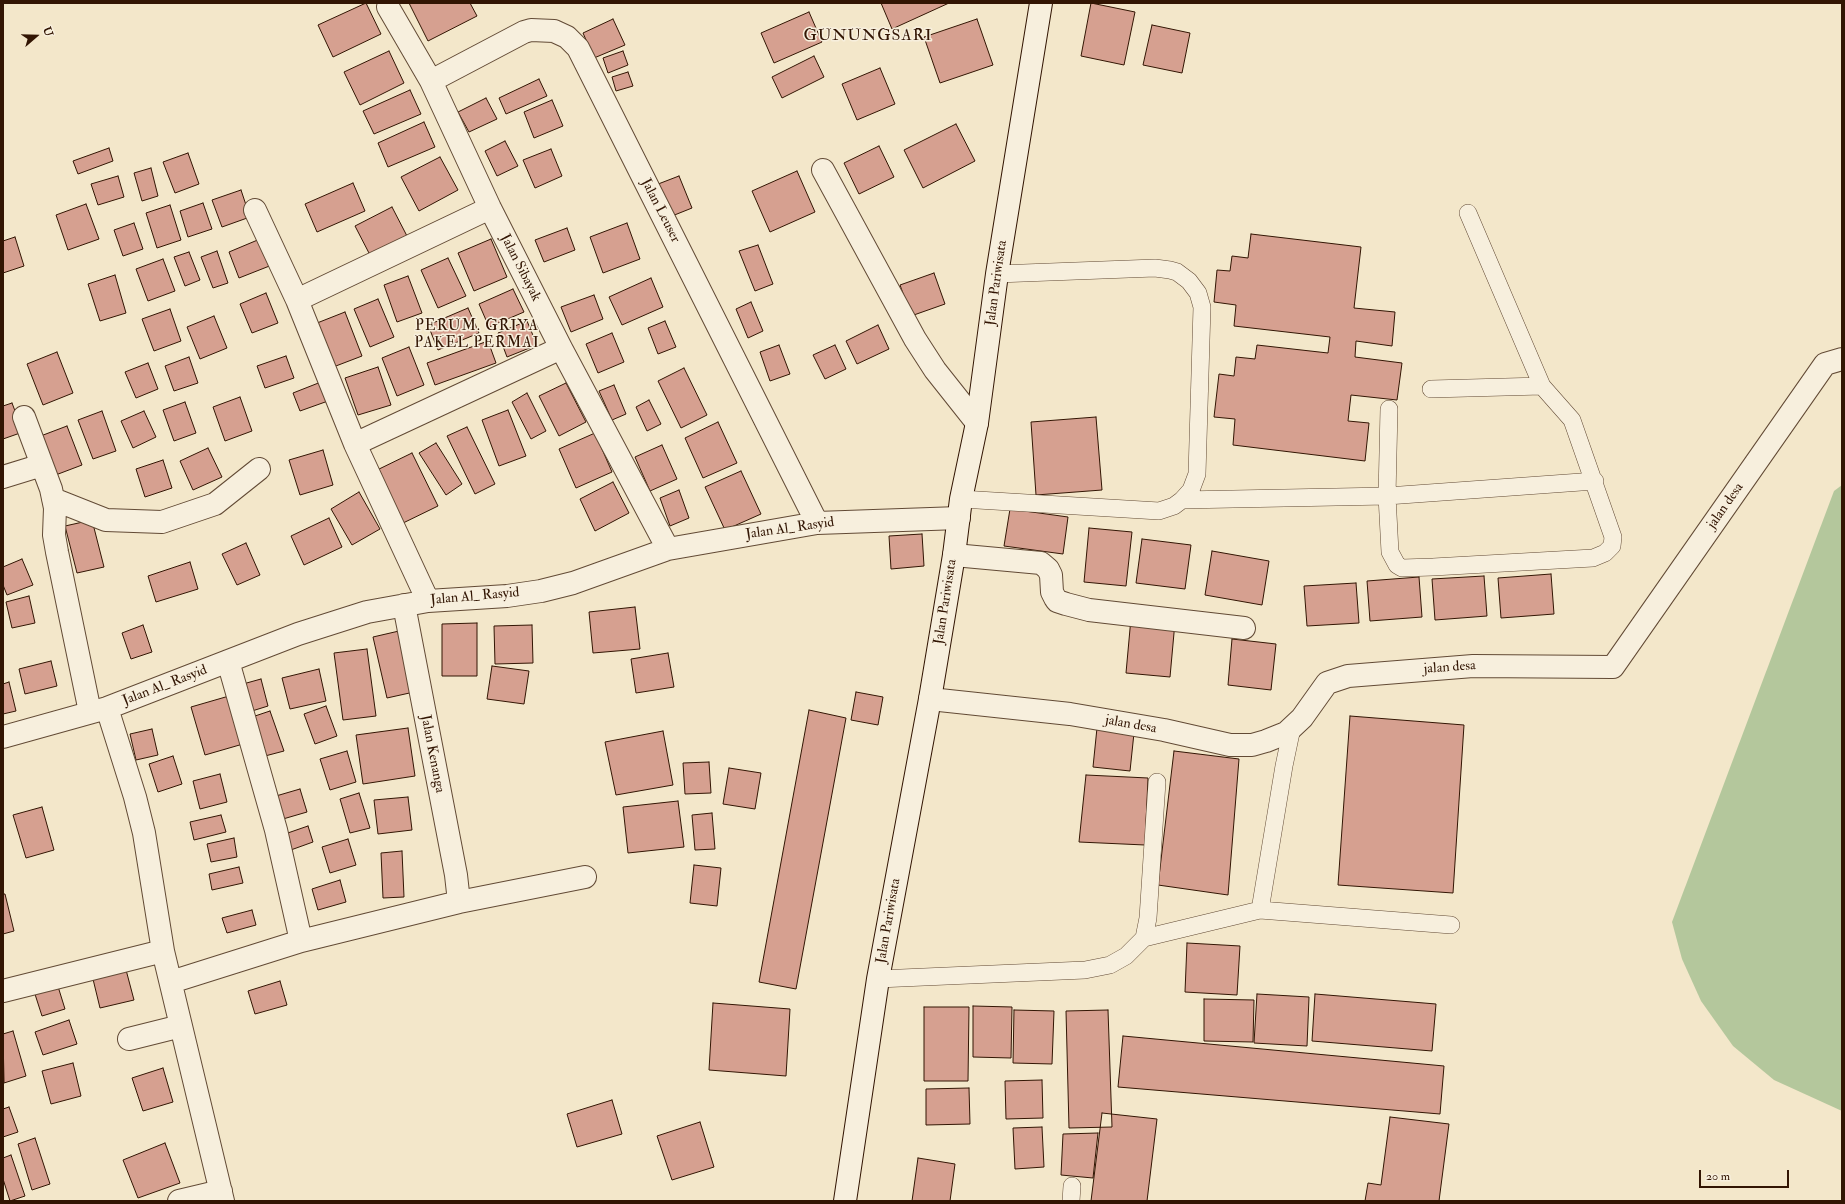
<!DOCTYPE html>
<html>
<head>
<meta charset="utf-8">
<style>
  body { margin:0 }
  #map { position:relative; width:1845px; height:1204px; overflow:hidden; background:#f3e7ca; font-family:"IM FELL Double Pica",serif }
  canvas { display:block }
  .frame { position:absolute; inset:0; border:4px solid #321503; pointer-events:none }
  .north { position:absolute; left:16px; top:16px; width:40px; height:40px; -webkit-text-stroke:3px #f7efdd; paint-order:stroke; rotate:70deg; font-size:11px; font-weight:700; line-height:16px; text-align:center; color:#321503 }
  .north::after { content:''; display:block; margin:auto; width:14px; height:18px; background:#321503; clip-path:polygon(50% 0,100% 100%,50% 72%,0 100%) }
  .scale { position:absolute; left:1699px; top:1170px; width:90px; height:18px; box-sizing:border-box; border:2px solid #321503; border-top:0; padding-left:5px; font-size:12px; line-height:14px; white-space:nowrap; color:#321503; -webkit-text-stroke:3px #f7efdd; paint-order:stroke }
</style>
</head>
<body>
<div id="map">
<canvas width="1845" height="1204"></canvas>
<div class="frame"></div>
<div class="north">U</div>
<div class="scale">20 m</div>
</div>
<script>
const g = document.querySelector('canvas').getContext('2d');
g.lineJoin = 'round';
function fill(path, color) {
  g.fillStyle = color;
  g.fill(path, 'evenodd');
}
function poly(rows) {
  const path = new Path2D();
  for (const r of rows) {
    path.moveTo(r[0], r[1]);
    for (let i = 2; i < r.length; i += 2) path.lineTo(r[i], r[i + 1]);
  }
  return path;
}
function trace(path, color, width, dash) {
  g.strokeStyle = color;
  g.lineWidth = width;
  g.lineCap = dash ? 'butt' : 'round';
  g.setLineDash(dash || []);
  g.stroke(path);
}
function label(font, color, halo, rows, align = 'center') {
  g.font = font + ' "IM FELL Double Pica",serif';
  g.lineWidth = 3;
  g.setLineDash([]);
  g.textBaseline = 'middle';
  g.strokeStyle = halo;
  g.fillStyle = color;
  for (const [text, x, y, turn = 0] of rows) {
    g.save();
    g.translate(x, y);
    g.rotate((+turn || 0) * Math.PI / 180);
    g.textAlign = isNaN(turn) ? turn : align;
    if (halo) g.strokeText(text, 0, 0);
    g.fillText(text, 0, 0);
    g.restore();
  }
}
fill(poly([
  [1842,485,1842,1111,1774,1080,1733,1046,1701,1001,1682,959,1672,922,1834,491]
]), '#b4c79c');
const building = poly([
  [366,3,381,34,333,57,318,25,366,3],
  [409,3,470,3,477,16,428,41,409,3],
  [881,3,949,3,892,29,881,3],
  [1091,3,1135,12,1124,65,1081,56,1091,3],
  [809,12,822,42,774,63,761,33,809,12],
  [613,19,625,45,594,58,583,33,613,19],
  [977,19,993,65,940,83,924,37,977,19],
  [1152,25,1190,33,1182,73,1143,65,1152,25],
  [389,51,404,83,360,105,344,72,389,51],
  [623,51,628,65,608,73,603,58,623,51],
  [814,56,824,77,782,98,772,77,814,56],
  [880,68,895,104,857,120,842,84,880,68],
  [628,72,633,86,616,91,612,77,628,72],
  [539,79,547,96,506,114,499,98,539,79],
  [410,90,421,114,374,134,363,111,410,90],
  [486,98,497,119,469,132,458,112,486,98],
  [552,100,563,126,534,138,524,112,552,100],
  [424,122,435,147,388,167,378,143,424,122],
  [956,124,975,161,923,188,904,150,956,124],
  [505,141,518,166,497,176,485,151,505,141],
  [879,146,894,177,859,194,844,163,879,146],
  [109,148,113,161,78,174,73,161,109,148],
  [551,149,562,176,535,188,523,160,551,149],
  [188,153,199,184,175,193,163,162,188,153],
  [440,157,458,190,419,211,401,177,440,157],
  [151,168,158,196,142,201,134,173,151,168],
  [797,171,815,212,770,232,752,191,797,171],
  [118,176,124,197,98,205,91,184,118,176],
  [679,176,692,208,667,218,653,186,679,176],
  [353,183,365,211,317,232,305,204,353,183],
  [241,190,250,217,222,227,212,200,241,190],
  [203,203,212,229,188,237,180,211,203,203],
  [86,204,99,239,68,250,56,215,86,204],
  [170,205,181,240,157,248,146,213,170,205],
  [392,207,407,236,370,255,355,226,392,207],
  [134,223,143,249,123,256,114,230,134,223],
  [627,223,640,259,603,273,590,237,627,223],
  [567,228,575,250,544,262,535,240,567,228],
  [1251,234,1361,247,1354,308,1395,312,1392,346,1356,341,1355,357,1402,363,1397,400,1351,395,1348,421,1369,423,1365,461,1233,445,1235,419,1214,417,1219,374,1234,376,1236,357,1255,359,1257,345,1328,353,1330,337,1234,326,1236,305,1214,302,1217,270,1230,271,1232,256,1248,258,1251,234],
  [15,237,24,266,3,273,3,241,15,237],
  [260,239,272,265,239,278,229,252,260,239],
  [491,239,507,277,474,291,458,253,491,239],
  [758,245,773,284,755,291,739,251,758,245],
  [217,251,228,283,213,288,201,257,217,251],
  [189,252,200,280,185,286,174,257,189,252],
  [448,258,466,296,438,308,421,270,448,258],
  [163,259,175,291,148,301,136,269,163,259],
  [934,273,945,304,911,316,900,285,934,273],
  [115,275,126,313,100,321,88,284,115,275],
  [408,276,422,313,397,322,384,285,408,276],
  [651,278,663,307,622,325,609,297,651,278],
  [513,289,524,312,489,327,479,304,513,289],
  [266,293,278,323,252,333,240,304,266,293],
  [594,295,603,319,571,332,561,307,594,295],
  [378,299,394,337,370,347,354,309,378,299],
  [751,302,763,331,748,338,736,309,751,302],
  [468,308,479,333,438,350,428,325,468,308],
  [170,309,181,341,154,351,142,319,170,309],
  [345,312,362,356,328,369,312,325,345,312],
  [214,316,227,348,200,359,187,327,214,316],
  [527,321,537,345,507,357,498,333,527,321],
  [665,321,676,347,658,354,648,328,665,321],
  [878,325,889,349,857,364,846,341,878,325],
  [612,333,624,362,598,373,586,344,612,333],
  [488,341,496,363,435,385,427,363,488,341],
  [779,345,790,374,770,381,760,352,779,345],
  [835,345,846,369,825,379,813,355,835,345],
  [409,347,424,385,397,396,382,358,409,347],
  [57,352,73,393,43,405,27,364,57,352],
  [286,356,294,378,265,388,257,366,286,356],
  [189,357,198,383,174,391,165,366,189,357],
  [148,363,158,389,136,398,125,372,148,363],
  [378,367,391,405,358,415,345,378,378,367],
  [684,368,707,415,681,428,658,381,684,368],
  [321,382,328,401,300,411,293,393,321,382],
  [566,383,586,422,559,436,539,396,566,383],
  [614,385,626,414,612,420,599,391,614,385],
  [527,393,546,431,531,439,512,402,527,393],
  [240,397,252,431,225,441,213,407,240,397],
  [649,400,661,424,647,431,636,407,649,400],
  [185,402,196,433,174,441,163,410,185,402],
  [12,403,23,432,3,439,3,406,12,403],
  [508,410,526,456,499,466,482,420,508,410],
  [102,411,116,451,93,459,78,420,102,411],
  [144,411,156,437,133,448,121,421,144,411],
  [1096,417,1102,490,1036,495,1031,422,1096,417],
  [718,422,737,463,703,478,685,438,718,422],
  [67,426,82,465,53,476,38,437,67,426],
  [467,427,495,484,475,494,447,436,467,427],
  [595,433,612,472,576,488,559,449,595,433],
  [436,443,462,484,446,495,419,453,436,443],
  [662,445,677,479,650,491,635,457,662,445],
  [208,448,222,477,193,490,180,461,208,448],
  [323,450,333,485,300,495,289,460,323,450],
  [412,453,438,506,399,525,373,472,412,453],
  [163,460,172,488,145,497,136,469,163,460],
  [741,471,761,514,725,530,705,487,741,471],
  [613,482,629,513,595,531,580,499,613,482],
  [679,490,689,518,670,526,660,498,679,490],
  [359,492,380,529,352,545,331,509,359,492],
  [1010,509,1068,517,1063,554,1004,546,1010,509],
  [329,518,342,547,304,565,291,536,329,518],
  [92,520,104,567,77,573,65,526,92,520],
  [1089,528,1132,532,1126,586,1084,582,1089,528],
  [922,534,924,566,891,569,889,536,922,534],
  [1142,539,1191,545,1185,589,1136,583,1142,539],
  [246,543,260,575,237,585,222,554,246,543],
  [1212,551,1269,561,1262,605,1205,595,1212,551],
  [22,559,33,585,7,595,3,585,3,567,22,559],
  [190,562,198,589,156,602,148,576,190,562],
  [1551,574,1554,614,1501,618,1498,578,1551,574],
  [1484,576,1487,616,1435,620,1432,579,1484,576],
  [1419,577,1422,617,1370,621,1367,581,1419,577],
  [1356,583,1359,623,1307,626,1304,586,1356,583],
  [29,596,35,623,12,628,6,602,29,596],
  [635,607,640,649,593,653,589,612,635,607],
  [1131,618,1175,622,1170,677,1126,673,1131,618],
  [477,623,477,676,442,676,442,624,477,623],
  [143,625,152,652,131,659,122,633,143,625],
  [532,625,533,663,495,664,494,626,532,625],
  [399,631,414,692,387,698,373,637,399,631],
  [1232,639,1276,644,1271,690,1228,685,1232,639],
  [367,649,376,716,343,720,334,653,367,649],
  [668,653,674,687,636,693,631,659,668,653],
  [51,661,57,686,25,694,19,669,51,661],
  [492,666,529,671,524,704,487,699,492,666],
  [319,669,326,701,290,709,282,678,319,669],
  [261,679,268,706,252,711,243,684,261,679],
  [9,682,16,711,3,714,3,684,9,682],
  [856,692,883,697,878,725,851,720,856,692],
  [229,696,243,744,205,755,191,707,229,696],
  [326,706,337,736,315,744,304,714,326,706],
  [809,710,846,718,796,989,759,982,809,710],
  [270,711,284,751,265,756,252,717,270,711],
  [1350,716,1464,725,1453,893,1338,885,1350,716],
  [408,728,415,776,363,784,356,735,408,728],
  [1097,728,1134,733,1130,771,1093,767,1097,728],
  [152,729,158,755,136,760,130,734,152,729],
  [663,731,673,785,616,795,605,742,663,731],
  [347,751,356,782,330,790,320,759,347,751],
  [1174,751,1239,759,1228,895,1158,885,1174,751],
  [173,756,182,784,158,792,149,764,173,756],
  [709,762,711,793,685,794,683,763,709,762],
  [729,768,761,773,755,809,723,804,729,768],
  [220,774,227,802,200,809,193,781,220,774],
  [1086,775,1148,778,1145,845,1079,842,1086,775],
  [300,789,307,812,283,819,276,796,300,789],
  [359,793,370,828,350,833,340,799,359,793],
  [408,797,412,830,378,834,374,800,408,797],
  [678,801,684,847,628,853,623,807,678,801],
  [42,807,54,850,26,858,13,815,42,807],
  [712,813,715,849,695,850,692,815,712,813],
  [221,815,226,832,194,840,190,822,221,815],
  [308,826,313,842,288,851,282,835,308,826],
  [234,838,237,857,211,862,207,844,234,838],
  [348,839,356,865,330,873,322,847,348,839],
  [402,851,404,897,383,898,381,853,402,851],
  [694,865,721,868,717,906,690,903,694,865],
  [239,867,243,883,212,890,209,874,239,867],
  [340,880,346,902,318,910,312,889,340,880],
  [3,894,5,894,14,931,3,934,3,894],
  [252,910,256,925,227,933,222,918,252,910],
  [1187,943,1240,946,1237,995,1185,992,1187,943],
  [125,966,134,1000,100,1008,92,975,125,966],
  [56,980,65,1009,42,1016,33,988,56,980],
  [280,981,287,1005,255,1014,248,991,280,981],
  [1257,994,1309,997,1307,1046,1254,1043,1257,994],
  [1315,994,1436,1004,1432,1051,1312,1041,1315,994],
  [1204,999,1254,1000,1253,1042,1204,1041,1204,999],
  [713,1003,790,1009,786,1076,709,1070,713,1003],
  [973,1006,1012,1007,1011,1058,973,1057,973,1006],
  [924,1007,969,1007,968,1081,924,1081,924,1007],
  [1014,1010,1054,1011,1052,1064,1013,1063,1014,1010],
  [1108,1010,1112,1127,1069,1128,1066,1011,1108,1010],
  [69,1020,77,1044,43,1055,35,1032,69,1020],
  [13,1031,26,1076,4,1083,3,1034,13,1031],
  [1123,1036,1444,1066,1440,1114,1118,1087,1123,1036],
  [73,1063,81,1096,51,1104,42,1071,73,1063],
  [163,1068,173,1102,143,1111,132,1078,163,1068],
  [1042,1080,1043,1118,1006,1119,1005,1081,1042,1080],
  [969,1088,970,1124,926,1125,926,1089,969,1088],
  [612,1100,622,1134,577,1147,567,1114,612,1100],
  [9,1107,18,1132,3,1137,3,1109,9,1107],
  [1102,1113,1157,1119,1147,1201,1091,1201,1102,1113],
  [1390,1117,1449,1124,1439,1201,1365,1201,1368,1183,1381,1185,1390,1117],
  [700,1122,714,1167,672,1180,657,1136,700,1122],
  [1042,1127,1044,1167,1015,1169,1013,1128,1042,1127],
  [1098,1133,1093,1178,1061,1175,1063,1134,1098,1133],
  [35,1138,50,1184,32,1190,18,1144,35,1138],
  [165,1143,180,1183,138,1198,123,1160,165,1143],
  [11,1155,25,1196,10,1201,3,1179,3,1158,11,1155],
  [918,1158,955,1164,950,1201,912,1201,918,1158]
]);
fill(building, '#d6a090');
trace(building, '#321503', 1);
const service = poly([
  [1431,389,1542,386],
  [1389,409,1387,496,1390,552,1397,565,1402,568,1433,567,1593,558,1605,553,1612,546,1613,537,1572,420,1542,386,1468,213],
  [961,499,1159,511,1174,506,1182,500,1191,490,1197,474,1202,307,1198,293,1189,281,1177,272,1170,270,1155,268,997,274],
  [1182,500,1387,496,1595,481],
  [1260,910,1284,766,1292,728],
  [1144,938,1260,910,1451,925],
  [878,979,1085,970,1110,965,1126,956,1144,938,1148,918,1157,782],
  [1071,1201,1072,1186]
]);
const minor = poly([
  [388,7,431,81,490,208,561,348,668,549],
  [431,81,524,32,531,30,554,31,567,37,578,48,817,523],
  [823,170,915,339,935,370,977,423],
  [255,210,297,300,355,444,428,601],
  [297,300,490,208],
  [24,417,51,489,55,508,54,535,57,552,90,712],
  [355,444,561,348],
  [3,477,42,465],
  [53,499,106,520,162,522,215,504,259,469],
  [954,555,1041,563,1048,569,1051,575,1052,592,1055,598,1057,601,1066,604,1089,610,1244,628],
  [404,605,456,875,459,902],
  [228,661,276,830,301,941],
  [930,699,1070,714,1164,730,1230,745,1252,745,1266,741,1286,733,1302,718,1327,683,1348,676,1473,666,1613,667,1825,364,1842,359],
  [107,708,135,797,144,833,163,951,223,1201],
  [3,737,107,708,298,634,367,612,428,601,507,596,541,591,573,583,668,549,817,523,959,518],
  [171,982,301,941,459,902,585,877],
  [3,991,163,951],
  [129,1039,181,1026],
  [179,1201,221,1191]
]);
const secondary = poly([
  [845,1201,878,979,930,699,954,555,961,499,977,423,997,274,1041,3]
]);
trace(service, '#624a35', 18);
trace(minor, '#624a35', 24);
trace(secondary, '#321503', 24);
trace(service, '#f7efdd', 17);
trace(minor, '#f7efdd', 22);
trace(secondary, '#f7efdd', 22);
label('14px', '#321503', '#f7efdd', [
  ["Jalan Leuser",660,211,63],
  ["Jalan Sibayak",520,268,63],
  ["Jalan Pariwisata",997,283,-82],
  ["jalan desa",1726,506,-55],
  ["Jalan Al_ Rasyid",790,529,-8],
  ["Jalan Al_ Rasyid",475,597,-5],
  ["Jalan Pariwisata",946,602,-81],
  ["jalan desa",1450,668,-4],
  ["Jalan Al_ Rasyid",165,686,-21],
  ["jalan desa",1131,725,10],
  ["Jalan Kenanga",432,754,79],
  ["Jalan Pariwisata",889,921,-80]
]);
g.letterSpacing = '1px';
label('15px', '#321503', '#f7efdd', [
  ["PERUM. GRIYA",477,327],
  ["PAKEL PERMAI",477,344]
]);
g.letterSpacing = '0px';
g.letterSpacing = '1px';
label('16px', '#321503', '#f7efdd', [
  ["GUNUNGSARI",868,37]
]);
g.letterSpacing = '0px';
</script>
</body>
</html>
